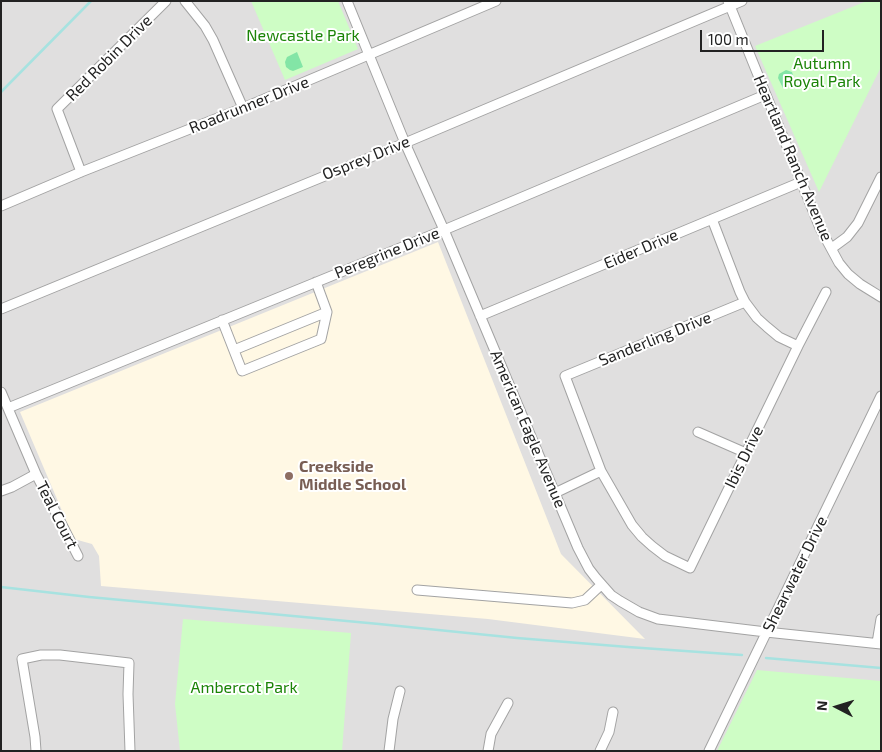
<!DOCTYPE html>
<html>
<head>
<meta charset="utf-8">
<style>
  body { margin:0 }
  #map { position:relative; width:882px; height:752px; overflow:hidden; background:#f2ece8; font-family:"Exo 2",sans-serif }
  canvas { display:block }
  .frame { position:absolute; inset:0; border:2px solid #222; pointer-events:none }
  .north { position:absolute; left:812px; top:682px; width:50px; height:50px; -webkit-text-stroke:4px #fff; paint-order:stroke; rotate:275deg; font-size:14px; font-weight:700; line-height:20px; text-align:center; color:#222 }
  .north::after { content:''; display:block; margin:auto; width:18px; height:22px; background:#222; clip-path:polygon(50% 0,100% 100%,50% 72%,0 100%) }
  .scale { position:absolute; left:700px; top:30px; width:124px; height:22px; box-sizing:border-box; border:2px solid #222; border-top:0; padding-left:6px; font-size:15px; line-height:18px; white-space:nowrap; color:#222; -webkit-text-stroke:4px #fff; paint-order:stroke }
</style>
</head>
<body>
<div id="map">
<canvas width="882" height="752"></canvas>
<div class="frame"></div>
<div class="north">N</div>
<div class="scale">100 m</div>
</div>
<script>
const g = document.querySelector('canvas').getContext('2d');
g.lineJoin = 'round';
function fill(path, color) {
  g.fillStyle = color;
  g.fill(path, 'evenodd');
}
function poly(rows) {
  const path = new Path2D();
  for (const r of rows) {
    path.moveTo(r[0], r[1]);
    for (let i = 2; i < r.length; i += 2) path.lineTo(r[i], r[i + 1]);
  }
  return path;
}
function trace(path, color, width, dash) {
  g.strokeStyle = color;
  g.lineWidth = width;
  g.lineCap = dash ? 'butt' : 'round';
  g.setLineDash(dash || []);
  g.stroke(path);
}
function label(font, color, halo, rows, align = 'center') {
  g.font = font + ' "Exo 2",sans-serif';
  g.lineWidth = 4;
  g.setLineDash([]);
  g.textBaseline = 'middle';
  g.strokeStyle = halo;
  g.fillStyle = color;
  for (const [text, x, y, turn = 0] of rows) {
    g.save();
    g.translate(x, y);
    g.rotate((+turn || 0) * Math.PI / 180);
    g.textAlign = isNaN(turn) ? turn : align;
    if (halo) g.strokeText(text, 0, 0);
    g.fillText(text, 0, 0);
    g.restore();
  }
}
fill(poly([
  [1,1,881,1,881,751,1,751]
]), '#e0dfdf');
fill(poly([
  [438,242,561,554,645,639,488,619,101,586,99,556,92,544,74,539,20,412]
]), '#fff8e4');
fill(poly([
  [251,1,338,1,358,49,285,80],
  [867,1,881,1,881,67,819,192,755,46],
  [183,619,351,633,342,751,180,751,175,704],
  [757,670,881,681,881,751,717,751]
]), '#cefdc5');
fill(poly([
  [297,52,303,67,293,71,290,70,286,67,285,62,287,57],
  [786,70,792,72,795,82,783,88,778,78,779,74]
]), '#83e5a6');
trace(poly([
  [1,92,91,1],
  [1,587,89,597,379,624,517,638,628,647,742,655],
  [766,658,881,668]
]), '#a7e2e0', 2.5);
const minor = poly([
  [185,1,205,26,213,40,243,108],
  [347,1,405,143,444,230,578,548,589,569,596,578,611,595,620,601,639,612,658,619,766,632,881,644],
  [728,1,820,228,839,263,848,274,860,284,881,297],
  [81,172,57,109,166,1],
  [1,206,81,172,243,108,496,1],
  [712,219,740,292,745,302,757,318,767,327,779,337,798,346],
  [832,248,847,237,858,223,881,177],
  [745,302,565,376,601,471,632,525,642,537,652,546,665,556,690,568,798,346,826,292],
  [1,309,405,143,742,1],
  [480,316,801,182],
  [222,320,242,371,321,339,327,312,316,282],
  [234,350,327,312],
  [1,392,36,474,78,556],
  [8,408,444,230,765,95],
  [698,432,746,453],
  [1,491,12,487,36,474],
  [555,493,601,471],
  [417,590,572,603,585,600,601,585],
  [877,643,881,619],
  [36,751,35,737,22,659,41,655,60,655,129,663,128,694,130,751],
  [389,751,393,719,400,691],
  [488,751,491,734,508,703],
  [600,751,609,732,613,712],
  [709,751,881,396]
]);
trace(minor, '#a3a3a3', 11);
trace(minor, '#fff', 9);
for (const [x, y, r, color] of [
  [289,476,5,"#8d6e63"]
]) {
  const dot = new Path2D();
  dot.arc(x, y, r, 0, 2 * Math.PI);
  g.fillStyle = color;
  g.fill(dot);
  trace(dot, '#fff', 2);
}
label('16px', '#1b8407', '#fff', [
  ["Newcastle Park",303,36],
  ["Autumn",822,64],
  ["Royal Park",822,82],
  ["Ambercot Park",244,688]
]);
label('16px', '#222', '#fff', [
  ["Red Robin Drive",109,58,-45],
  ["Roadrunner Drive",249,105,-22],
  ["Osprey Drive",366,158,-22],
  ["Heartland Ranch Avenue",793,158,67],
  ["Eider Drive",641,249,-23],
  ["Peregrine Drive",387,253,-22],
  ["Sanderling Drive",655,339,-22],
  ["American Eagle Avenue",528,429,67],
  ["Ibis Drive",744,457,-64],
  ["Teal Court",57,515,63],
  ["Shearwater Drive",795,574,-64]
]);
label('bold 16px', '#785e54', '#fff', [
  ["Creekside",299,467],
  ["Middle School",299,485]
], 'left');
</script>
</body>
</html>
